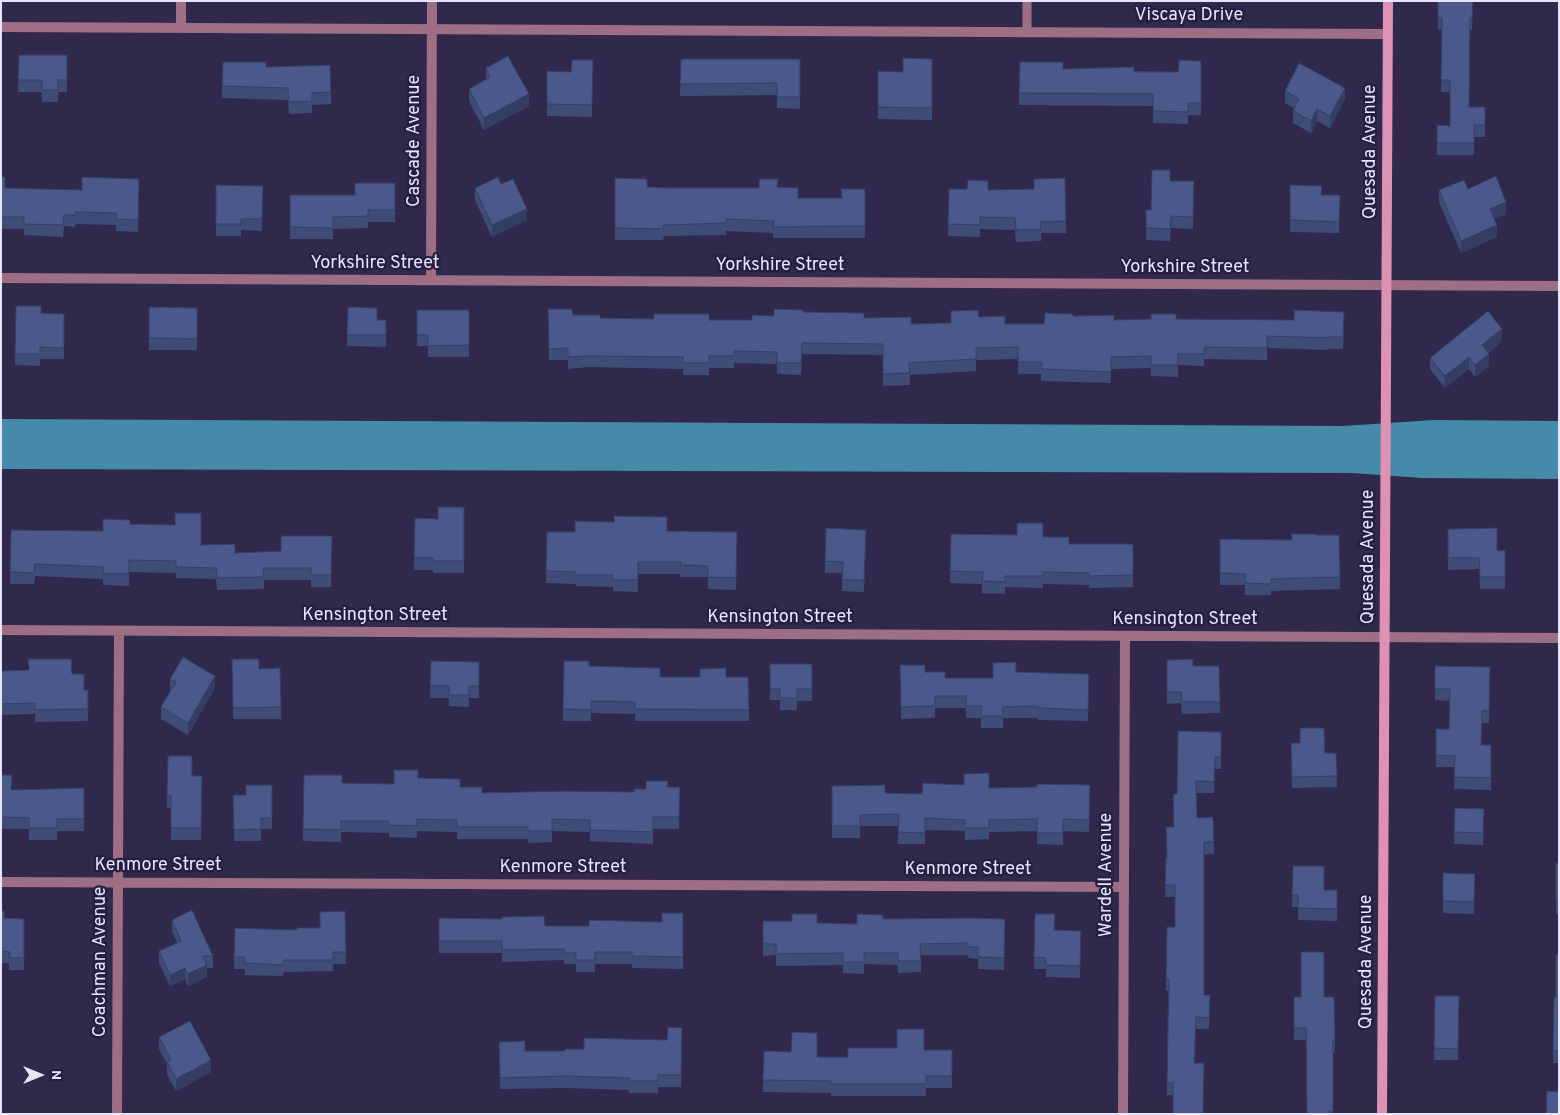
<!DOCTYPE html>
<html>
<head>
<meta charset="utf-8">
<style>
  body { margin:0 }
  #map { position:relative; width:1560px; height:1115px; overflow:hidden; background:#30294c; font-family:Overpass,sans-serif }
  canvas { display:block }
  .frame { position:absolute; inset:0; border:2px solid #e7e5fb; pointer-events:none }
  .north { position:absolute; left:15px; top:1050px; width:50px; height:50px; -webkit-text-stroke:4px #261f41; paint-order:stroke; rotate:90deg; font-size:14px; font-weight:700; line-height:20px; text-align:center; color:#e7e5fb }
  .north::after { content:''; display:block; margin:auto; width:18px; height:22px; background:#e7e5fb; clip-path:polygon(50% 0,100% 100%,50% 72%,0 100%) }
</style>
</head>
<body>
<div id="map">
<canvas width="1560" height="1115"></canvas>
<div class="frame"></div>
<div class="north">N</div>
</div>
<script>
const g = document.querySelector('canvas').getContext('2d');
g.lineJoin = 'round';
function fill(path, color) {
  g.fillStyle = color;
  g.fill(path, 'evenodd');
}
function poly(rows) {
  const path = new Path2D();
  for (const r of rows) {
    path.moveTo(r[0], r[1]);
    for (let i = 2; i < r.length; i += 2) path.lineTo(r[i], r[i + 1]);
  }
  return path;
}
function trace(path, color, width, dash) {
  g.strokeStyle = color;
  g.lineWidth = width;
  g.lineCap = dash ? 'butt' : 'round';
  g.setLineDash(dash || []);
  g.stroke(path);
}
function label(font, color, halo, rows, align = 'center') {
  g.font = font + ' Overpass,sans-serif';
  g.lineWidth = 4.5;
  g.setLineDash([]);
  g.textBaseline = 'middle';
  g.strokeStyle = halo;
  g.fillStyle = color;
  for (const [text, x, y, turn = 0] of rows) {
    g.save();
    g.translate(x, y);
    g.rotate((+turn || 0) * Math.PI / 180);
    g.textAlign = isNaN(turn) ? turn : align;
    if (halo) g.strokeText(text, 0, 0);
    g.fillText(text, 0, 0);
    g.restore();
  }
}
fill(poly([
  [1,419,1343,426,1434,420,1559,421,1559,479,1422,478,1352,473,1,469]
]), '#468aaa');
trace(poly([
  [1027,1,1027,32]
]), '#9e6f84', 9);
trace(poly([
  [1,27,1387,34],
  [181,28,181,1],
  [1,278,1559,286],
  [431,280,432,1],
  [1,630,1559,638],
  [1,882,1124,887],
  [117,1114,119,631],
  [1123,1114,1125,636]
]), '#9e6f84', 10);
trace(poly([
  [1382,1114,1388,1]
]), '#dd92b4', 10);
fill(poly([
  [1438,1,1473,1,1472,30,1470,30,1469,107,1485,107,1485,137,1474,137,1474,155,1437,155,1437,125,1450,126,1450,92,1441,92,1442,29,1438,29],
  [19,55,67,55,67,92,58,92,58,102,42,102,42,92,18,92],
  [681,59,800,59,800,109,777,108,777,95,680,96],
  [932,59,932,120,878,119,878,71,903,72],
  [593,60,592,117,547,116,547,71,571,72],
  [1201,61,1201,115,1188,115,1188,124,1153,123,1153,106,1019,105,1020,62,1063,69,1178,72],
  [266,67,331,92,331,104,312,105,312,113,289,114,288,100,222,98,222,86],
  [486,68,529,106,484,130,469,101,469,89,486,80],
  [1285,91,1345,99,1330,128,1317,121,1311,133,1293,123,1293,111,1294,108,1285,103],
  [1,177,5,188,82,190,139,191,138,232,116,231,116,225,75,224,75,227,64,226,63,237,24,235,24,229,1,229],
  [615,178,647,187,759,188,778,187,798,198,841,198,865,189,865,238,773,238,773,233,726,231,726,235,664,236,663,240,615,240],
  [1065,178,1066,233,1041,233,1041,241,1016,242,1015,230,980,229,980,237,948,236,949,189,988,190,1034,189],
  [1170,181,1194,181,1193,229,1171,228,1170,241,1146,240,1146,210,1151,210],
  [501,184,527,220,492,237,475,200,475,188],
  [216,185,263,186,262,231,241,230,241,236,216,236],
  [1290,185,1322,195,1340,195,1339,233,1290,232],
  [1468,189,1506,214,1495,219,1497,237,1461,253,1439,202,1439,190],
  [290,195,395,210,395,222,368,222,368,228,333,229,333,239,290,239],
  [16,306,41,313,64,314,64,359,40,359,40,366,15,365],
  [149,307,197,308,197,350,149,350],
  [348,307,377,320,386,320,386,347,347,346],
  [548,309,573,315,600,318,709,320,752,320,774,316,803,312,864,318,911,324,951,323,951,311,1005,324,1044,324,1073,316,1114,320,1176,319,1344,324,1343,349,1327,349,1327,350,1267,348,1267,360,1204,359,1204,366,1178,365,1178,377,1151,376,1151,368,1111,369,1111,383,1041,381,1041,374,1018,374,1018,359,976,360,976,371,910,375,910,385,883,386,883,355,802,354,801,375,777,374,777,364,734,363,734,368,709,368,709,375,683,375,683,369,589,367,568,369,568,360,549,360],
  [417,310,469,310,469,357,428,357,428,346,417,346],
  [1502,341,1488,353,1489,366,1475,377,1469,369,1445,388,1430,369,1430,358],
  [464,507,464,573,433,573,433,570,414,570,415,518,438,519],
  [130,524,201,545,235,553,281,551,332,536,331,587,311,587,311,580,264,580,264,589,217,590,216,579,176,578,176,573,129,572,129,586,103,585,103,579,35,576,34,584,10,584,10,572,103,531],
  [1448,529,1497,551,1505,550,1505,589,1480,589,1479,569,1448,570],
  [667,531,737,532,736,590,708,589,708,577,680,577,680,574,638,574,638,592,613,591,613,587,576,586,576,584,546,583,547,532,575,532],
  [951,534,1043,537,1069,544,1133,544,1133,587,1089,588,1089,585,1043,584,1043,588,1005,587,1005,594,982,593,982,584,950,583],
  [1316,535,1339,535,1340,589,1271,591,1271,595,1245,595,1245,585,1220,585,1220,539,1291,540],
  [866,541,864,592,842,591,842,573,825,573,825,561],
  [232,659,259,669,280,668,281,719,233,719],
  [1167,660,1193,666,1219,666,1220,713,1182,714,1181,703,1167,704],
  [431,661,479,662,479,698,469,698,469,707,449,706,449,698,430,698],
  [564,661,589,666,660,677,748,677,749,721,635,721,635,714,591,713,591,721,563,721],
  [770,664,812,664,812,701,797,701,797,710,780,710,780,700,770,700],
  [900,665,945,678,993,678,1016,672,1089,685,1088,721,1038,720,1038,718,1003,718,1003,728,981,728,981,718,966,718,966,708,935,708,935,718,901,719],
  [1435,666,1490,667,1489,723,1482,723,1481,745,1491,745,1491,790,1454,789,1455,767,1436,767,1436,729,1449,729,1450,701,1435,700],
  [1,671,72,674,84,690,88,690,88,721,35,722,35,714,1,715],
  [170,679,215,688,188,735,161,719,161,707,170,691],
  [1221,732,1221,769,1215,769,1214,793,1196,793,1197,818,1214,842,1214,854,1204,854,1204,995,1210,1007,1209,1029,1196,1029,1195,1063,1204,1063,1203,1114,1173,1114,1173,1095,1167,1095,1168,991,1166,991,1167,927,1175,927,1175,897,1165,897,1166,858,1167,858,1166,827,1174,827,1177,794],
  [1291,743,1325,753,1336,753,1337,787,1292,788],
  [168,756,192,776,202,776,201,840,171,840,171,808,167,808],
  [1,775,12,790,84,788,84,831,57,831,57,840,29,840,29,829,1,829],
  [304,775,342,783,394,784,418,778,460,787,482,793,634,792,646,789,668,787,680,787,679,829,653,829,653,844,590,841,590,832,552,831,552,842,528,843,528,839,457,839,457,832,417,831,417,838,389,837,389,833,341,832,341,842,303,841],
  [272,785,272,829,261,829,261,841,234,841,233,795,246,795],
  [1090,785,1089,832,1063,831,1063,845,1037,844,1037,831,989,832,989,839,965,840,965,831,925,830,925,844,898,844,898,826,860,826,860,838,832,838,832,786,885,793,922,794,989,788],
  [1455,808,1484,821,1483,845,1454,844],
  [1556,863,1559,863,1559,914,1556,914],
  [1293,866,1324,890,1337,890,1337,921,1298,920,1298,907,1292,907],
  [1443,873,1475,874,1474,914,1443,913],
  [1,911,4,918,24,919,24,970,9,970,9,963,1,963],
  [345,911,346,964,333,964,333,971,284,972,283,976,245,975,245,969,234,969,234,957,297,930,320,928],
  [683,913,683,969,632,968,632,964,595,964,595,972,576,972,576,964,564,964,564,960,502,962,502,953,439,953,439,918,545,926,589,926,662,922],
  [1035,914,1055,931,1081,931,1080,978,1046,977,1046,969,1034,969],
  [883,919,1005,931,1004,970,978,969,978,959,968,958,968,955,921,955,921,972,898,973,898,965,864,964,864,974,843,973,843,965,776,966,776,955,763,956,763,921,857,924],
  [172,920,213,956,213,968,207,968,207,977,188,986,185,979,170,986,159,963,159,951,177,943,172,931],
  [1559,955,1559,1063,1553,1063,1554,997,1556,997],
  [1435,996,1459,996,1458,1060,1434,1060],
  [1294,997,1334,997,1335,1053,1333,1053,1333,1114,1307,1114,1306,1040,1294,1040],
  [682,1028,681,1087,658,1087,658,1093,629,1093,629,1090,565,1088,500,1089,499,1042,525,1051,565,1051,667,1040],
  [159,1037,211,1072,176,1091,167,1074,167,1064,159,1049],
  [924,1050,952,1050,952,1088,926,1088,926,1096,831,1096,831,1093,763,1092,764,1051,817,1057,848,1057]
]), '#404c78');
fill(poly([
  [1345,88,1345,99,1330,128,1330,116],
  [529,94,529,106,484,130,484,118],
  [1317,109,1317,121,1311,133,1311,121],
  [1506,202,1506,214,1490,221,1490,209],
  [527,209,527,220,492,237,492,225],
  [1497,225,1497,237,1461,253,1461,241],
  [1502,329,1502,341,1482,357,1482,345],
  [1489,354,1489,366,1475,377,1475,365],
  [1469,357,1469,369,1445,388,1445,376],
  [215,676,215,688,188,735,188,723],
  [207,965,207,977,188,986,188,974],
  [185,968,185,979,170,986,170,975],
  [211,1060,211,1072,176,1091,176,1079]
]), '#343e62');
const building = poly([
  [1438,1,1473,1,1472,18,1470,18,1469,107,1485,107,1485,125,1474,125,1474,143,1437,143,1437,125,1450,126,1450,80,1441,80,1442,18,1438,17,1438,1],
  [19,55,67,55,67,80,58,80,58,90,42,90,42,80,18,80,19,55],
  [508,56,529,94,484,118,469,89,490,77,486,68,508,56],
  [903,58,932,59,932,108,878,107,878,71,903,72,903,58],
  [681,59,800,59,800,97,777,97,777,83,680,84,681,59],
  [572,60,593,60,592,105,547,104,547,71,571,72,572,60],
  [1179,60,1201,61,1201,103,1188,103,1188,112,1153,111,1153,94,1019,93,1020,62,1063,62,1063,69,1134,67,1134,72,1178,72,1179,60],
  [223,62,266,62,266,67,330,65,331,92,312,93,312,101,289,102,288,88,222,86,223,62],
  [1299,63,1345,88,1330,116,1317,109,1311,121,1293,111,1299,99,1285,91,1299,63],
  [1152,170,1170,170,1170,181,1194,181,1193,217,1171,216,1170,229,1146,228,1146,210,1151,210,1152,170],
  [1496,176,1506,202,1490,209,1497,225,1461,241,1439,190,1464,180,1468,189,1496,176],
  [1,177,5,177,5,188,82,190,82,177,139,179,138,220,116,219,116,213,75,212,75,215,64,215,63,225,24,224,24,217,1,217,1,177],
  [498,177,501,184,513,179,527,209,492,225,475,188,498,177],
  [615,178,647,179,647,187,664,188,759,188,759,179,778,179,777,187,798,188,798,198,842,198,841,189,865,189,865,226,773,227,774,221,726,219,726,223,664,225,663,229,615,228,615,178],
  [1065,178,1066,221,1040,222,1041,230,1016,230,1015,218,980,217,980,225,948,224,949,189,967,189,968,180,988,181,988,190,1034,189,1034,179,1065,178],
  [355,183,395,183,395,210,368,210,368,216,333,217,333,228,290,227,290,195,355,195,355,183],
  [216,185,263,186,262,219,241,219,241,224,216,224,216,185],
  [1290,185,1322,186,1321,195,1340,195,1339,222,1290,220,1290,185],
  [16,306,41,306,41,313,64,314,64,348,40,347,40,354,15,354,16,306],
  [149,307,197,308,197,339,149,338,149,307],
  [348,307,377,308,377,320,386,320,386,335,347,335,348,307],
  [548,309,572,309,573,315,600,315,600,318,654,319,654,314,709,314,709,320,752,320,752,315,774,316,774,309,803,310,803,312,864,313,864,318,911,317,911,324,951,323,951,311,978,310,979,317,1005,316,1005,324,1044,324,1045,313,1073,314,1073,316,1114,315,1114,320,1151,319,1151,314,1176,314,1176,319,1294,320,1294,310,1344,312,1343,337,1327,337,1327,338,1267,336,1267,348,1204,347,1204,354,1178,354,1178,365,1151,365,1151,356,1111,357,1111,372,1041,369,1042,362,1018,362,1018,347,976,348,976,359,909,363,910,373,883,374,883,344,802,343,801,363,777,363,777,352,734,351,734,356,709,356,709,363,683,363,683,357,589,356,568,357,568,348,549,349,548,309],
  [417,310,469,310,469,345,428,346,428,335,417,335,417,310],
  [1488,311,1502,329,1482,345,1489,354,1475,365,1469,357,1445,376,1430,358,1488,311],
  [438,507,464,507,464,561,433,561,433,558,414,558,415,518,438,519,438,507],
  [175,513,201,513,201,545,235,544,235,553,281,551,281,536,332,536,331,575,311,575,311,568,263,568,264,577,217,578,216,568,176,567,176,561,129,560,129,574,103,574,103,567,35,564,34,573,10,572,11,530,103,531,103,519,130,520,130,524,175,525,175,513],
  [614,516,667,517,667,531,737,532,736,578,708,577,708,566,680,565,681,562,638,562,638,580,613,580,613,575,576,575,576,572,546,571,547,532,575,532,575,521,614,522,614,516],
  [1017,523,1043,523,1043,537,1069,537,1069,544,1133,544,1133,575,1089,576,1089,573,1043,572,1043,576,1005,576,1005,582,982,581,983,572,950,571,951,534,1017,535,1017,523],
  [826,528,866,530,864,580,842,580,843,562,825,561,826,528],
  [1497,528,1497,551,1505,550,1505,577,1480,577,1479,558,1448,558,1448,529,1497,528],
  [1291,534,1316,534,1316,535,1339,535,1340,577,1271,579,1271,584,1245,583,1245,574,1220,573,1220,539,1292,540,1291,534],
  [183,657,215,676,188,723,161,707,176,682,170,679,183,657],
  [28,659,71,659,72,674,84,674,84,690,88,690,88,709,35,710,35,703,1,704,1,671,29,670,28,659],
  [232,659,259,659,259,669,280,668,281,707,233,708,232,659],
  [1193,659,1193,666,1219,666,1220,702,1182,702,1181,692,1167,692,1167,660,1193,659],
  [431,661,479,662,479,686,469,686,469,695,449,695,449,686,430,686,431,661],
  [564,661,589,661,589,666,660,668,660,677,700,677,700,669,726,668,726,677,748,677,749,710,635,709,635,702,591,701,591,710,563,709,564,661],
  [1016,662,1016,672,1089,674,1088,710,1038,708,1038,706,1003,707,1003,716,981,716,981,706,966,706,966,696,935,696,935,706,901,707,900,665,925,665,925,672,945,672,945,678,993,678,993,663,1016,662],
  [770,664,812,664,812,689,797,689,797,698,780,698,780,689,770,689,770,664],
  [1435,666,1490,667,1489,711,1482,711,1481,745,1491,745,1491,778,1454,777,1455,756,1436,755,1436,729,1449,729,1450,689,1435,689,1435,666],
  [1300,728,1324,728,1325,753,1336,753,1337,776,1292,777,1291,743,1300,743,1300,728],
  [1178,731,1221,732,1221,757,1215,757,1214,782,1196,781,1197,818,1213,817,1214,842,1204,842,1204,995,1210,995,1209,1018,1196,1017,1194,1063,1204,1063,1203,1113,1198,1113,1198,1114,1173,1114,1173,1083,1167,1083,1169,979,1166,979,1167,927,1175,927,1175,885,1165,885,1166,858,1167,858,1166,827,1174,827,1173,794,1177,794,1178,731],
  [168,756,192,756,192,776,202,776,201,828,171,828,171,796,167,796,168,756],
  [394,770,418,770,418,778,460,779,460,787,482,787,482,793,564,791,634,792,634,789,646,789,646,781,668,781,667,787,680,787,679,817,653,817,653,832,590,830,590,820,552,819,552,831,528,831,528,827,457,827,457,820,417,819,417,826,389,825,389,821,341,821,341,830,303,829,304,775,342,775,342,783,394,784,394,770],
  [989,773,989,788,1037,787,1037,784,1090,785,1089,820,1063,819,1063,833,1037,833,1037,819,989,820,989,828,965,828,965,820,925,818,925,833,898,832,899,814,860,815,860,826,832,826,832,786,885,785,885,793,922,794,923,783,964,785,964,774,989,773],
  [1,775,12,775,11,790,84,788,84,819,57,819,57,828,29,828,29,818,1,817,1,775],
  [246,785,272,785,272,818,261,818,261,829,234,830,233,795,246,795,246,785],
  [1455,808,1484,809,1483,833,1454,832,1455,808],
  [1556,863,1559,863,1559,903,1556,903,1556,863],
  [1293,866,1324,866,1324,890,1337,890,1337,909,1298,908,1298,895,1292,895,1293,866],
  [1443,873,1475,874,1474,902,1443,901,1443,873],
  [192,910,213,956,203,956,207,965,188,974,185,968,170,975,159,951,181,941,172,920,192,910],
  [1,911,4,911,4,918,24,919,24,958,9,958,10,952,1,951,1,911],
  [345,911,346,952,333,952,333,960,284,960,283,965,245,963,245,957,234,957,235,928,297,930,297,928,320,928,320,912,345,911],
  [662,913,683,913,683,957,632,956,632,952,595,952,595,960,576,960,576,953,564,953,564,949,502,950,502,941,439,941,439,918,502,919,502,917,544,916,545,926,589,926,589,920,662,922,662,913],
  [792,914,817,914,817,923,857,924,857,914,883,915,883,919,969,918,1005,919,1004,958,978,957,978,947,968,947,968,943,920,944,921,961,898,961,898,953,864,953,864,962,843,962,843,953,776,954,776,944,763,944,763,921,792,921,792,914],
  [1035,914,1055,914,1054,930,1081,931,1080,966,1046,965,1046,958,1034,957,1035,914],
  [1301,952,1324,952,1324,997,1334,997,1335,1041,1333,1041,1333,1112,1328,1112,1328,1114,1307,1114,1306,1028,1294,1028,1294,997,1301,997,1301,952],
  [1556,955,1559,955,1559,1051,1553,1051,1554,997,1556,997,1556,955],
  [1435,996,1459,996,1458,1049,1434,1048,1435,996],
  [190,1021,211,1060,176,1079,167,1062,171,1060,159,1037,190,1021],
  [668,1027,682,1028,681,1075,658,1075,658,1081,629,1081,629,1078,565,1076,500,1078,499,1042,525,1041,525,1051,565,1051,565,1049,584,1049,584,1038,667,1040,668,1027],
  [897,1029,924,1029,924,1050,952,1050,952,1076,926,1076,926,1084,831,1084,831,1081,763,1080,764,1051,791,1052,792,1032,817,1033,817,1057,848,1057,848,1048,897,1048,897,1029],
  [1547,1091,1559,1092,1559,1114,1546,1114,1547,1091]
]);
fill(building, '#4a588c');
trace(building, '#343e62', 1);
label('18px', '#e7e5fb', '#261f41', [
  ["Viscaya Drive",1189,16],
  ["Cascade Avenue",415,141,-90],
  ["Quesada Avenue",1371,152,-90],
  ["Yorkshire Street",375,264],
  ["Yorkshire Street",780,266],
  ["Yorkshire Street",1185,268],
  ["Quesada Avenue",1369,557,-90],
  ["Kensington Street",375,616],
  ["Kensington Street",780,618],
  ["Kensington Street",1185,620],
  ["Kenmore Street",158,866],
  ["Kenmore Street",563,868],
  ["Kenmore Street",968,870],
  ["Wardell Avenue",1107,875,-90],
  ["Coachman Avenue",101,962,-90],
  ["Quesada Avenue",1367,962,-90]
]);
</script>
</body>
</html>
